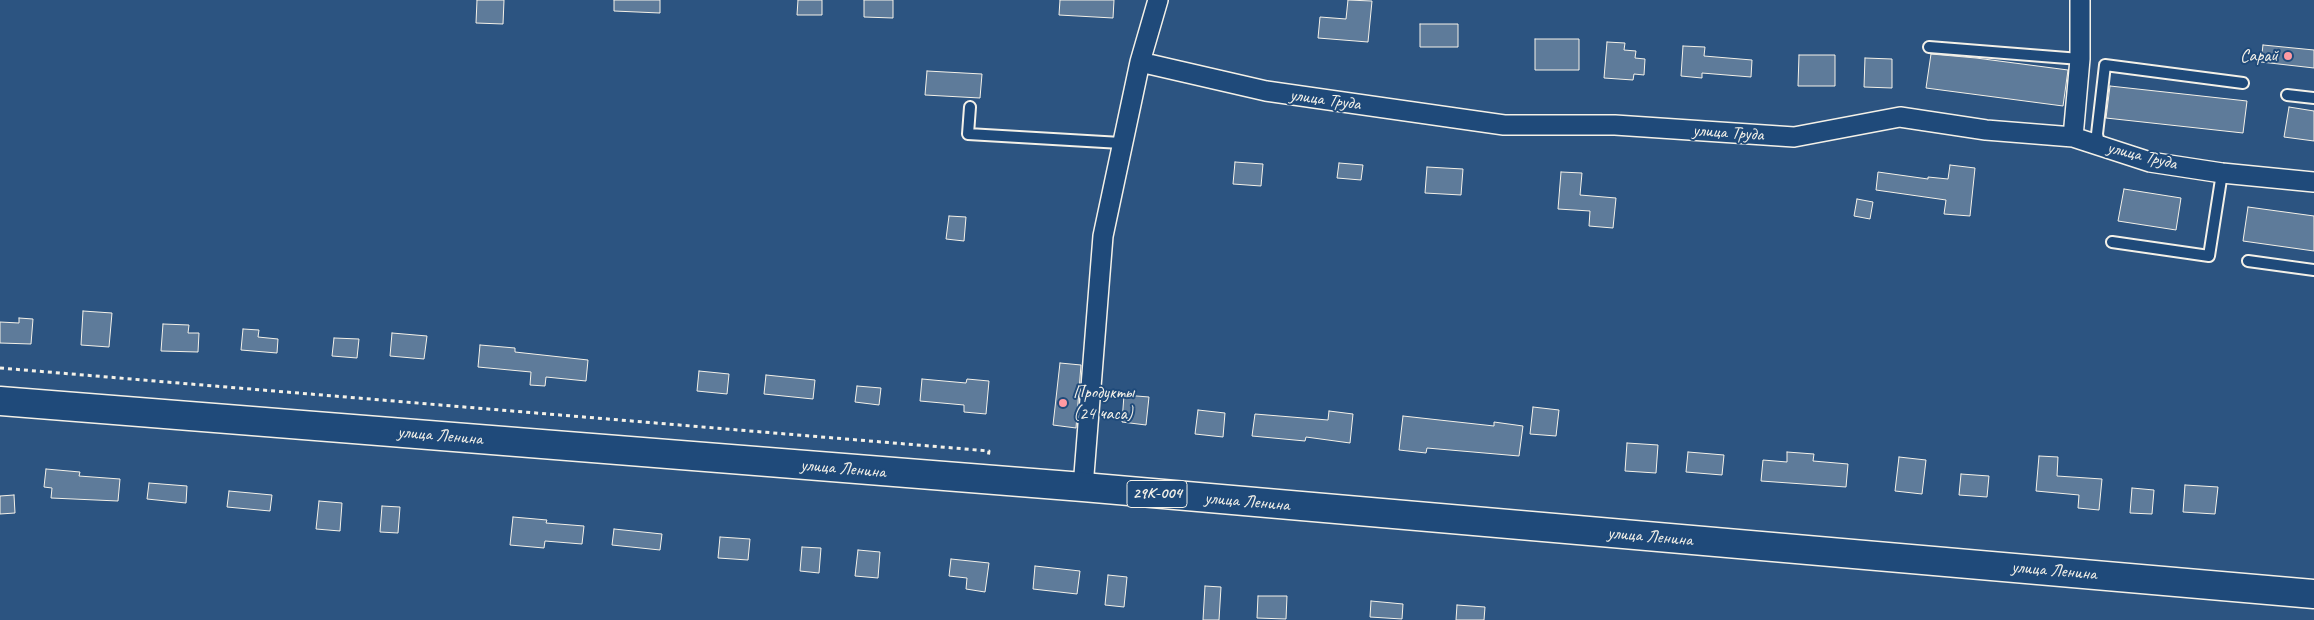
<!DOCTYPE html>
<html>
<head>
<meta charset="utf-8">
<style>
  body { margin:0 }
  canvas { display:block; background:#2c5481 }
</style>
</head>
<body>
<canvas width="2314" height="620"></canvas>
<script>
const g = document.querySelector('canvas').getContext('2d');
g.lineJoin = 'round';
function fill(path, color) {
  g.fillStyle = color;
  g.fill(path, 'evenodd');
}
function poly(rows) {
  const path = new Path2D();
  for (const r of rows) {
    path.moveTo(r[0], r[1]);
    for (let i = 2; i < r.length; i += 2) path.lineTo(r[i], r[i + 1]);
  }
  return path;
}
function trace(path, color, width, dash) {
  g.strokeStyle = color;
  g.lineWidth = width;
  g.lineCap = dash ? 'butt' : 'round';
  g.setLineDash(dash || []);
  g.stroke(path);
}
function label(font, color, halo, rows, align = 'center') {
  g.font = font + ' Caveat,sans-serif';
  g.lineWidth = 4;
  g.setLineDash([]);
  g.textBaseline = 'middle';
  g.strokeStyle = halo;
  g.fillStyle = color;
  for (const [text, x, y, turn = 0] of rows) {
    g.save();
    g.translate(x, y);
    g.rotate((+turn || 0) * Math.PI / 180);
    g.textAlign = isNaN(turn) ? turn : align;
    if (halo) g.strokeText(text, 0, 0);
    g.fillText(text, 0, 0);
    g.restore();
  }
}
const building = poly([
  [477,0,504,0,503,24,476,23,477,0],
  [614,0,660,0,660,13,614,11,614,0],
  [798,0,822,0,822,15,797,15,798,0],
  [864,0,893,0,893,18,864,17,864,0],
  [1060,0,1114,0,1113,18,1059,15,1060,0],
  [1348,0,1372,1,1368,42,1318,38,1320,17,1346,19,1348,0],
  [1420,24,1458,24,1458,47,1420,47,1420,24],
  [1535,39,1579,39,1579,70,1535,70,1535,39],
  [1607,42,1625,43,1624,50,1636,51,1635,58,1645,59,1644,75,1634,74,1633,80,1604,78,1607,42],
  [2263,45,2314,50,2314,68,2261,62,2263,45],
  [1683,46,1705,47,1704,56,1752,60,1751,77,1702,73,1702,78,1681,76,1683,46],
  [1931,54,1976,58,2068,70,2063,106,1926,88,1931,54],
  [1799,55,1835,55,1835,86,1798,86,1799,55],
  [1865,58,1892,59,1892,88,1864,87,1865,58],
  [927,71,982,74,980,98,925,95,927,71],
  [2110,86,2247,101,2243,133,2106,118,2110,86],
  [2289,107,2314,111,2314,141,2284,137,2289,107],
  [1235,162,1263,164,1261,186,1233,184,1235,162],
  [1339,163,1363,165,1361,180,1337,178,1339,163],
  [1950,165,1975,168,1970,216,1944,214,1946,200,1876,190,1878,172,1928,179,1928,177,1948,179,1950,165],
  [1427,167,1463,169,1461,195,1425,193,1427,167],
  [1561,172,1582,173,1580,195,1616,198,1613,228,1589,226,1590,211,1558,209,1561,172],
  [2124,189,2181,198,2176,230,2118,221,2124,189],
  [1857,199,1873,202,1870,219,1854,216,1857,199],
  [2248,207,2314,216,2314,251,2243,241,2248,207],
  [949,216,966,217,964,241,946,239,949,216],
  [83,311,112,313,109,347,81,345,83,311],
  [19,318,33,319,31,344,0,343,0,322,19,323,19,318],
  [163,324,189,325,188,333,199,333,198,352,161,351,163,324],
  [243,329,259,330,258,337,278,339,277,353,241,350,243,329],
  [392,333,427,336,424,359,390,356,392,333],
  [334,338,359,339,357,358,332,356,334,338],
  [480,345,515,348,515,352,588,360,586,381,546,377,545,386,530,385,531,372,478,367,480,345],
  [1060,363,1081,365,1076,428,1053,425,1060,363],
  [699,371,729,374,727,394,697,391,699,371],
  [766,375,815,380,813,399,764,394,766,375],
  [922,379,966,383,967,379,989,381,986,414,964,412,964,405,920,401,922,379],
  [857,386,881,388,879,405,855,402,857,386],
  [1124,395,1149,397,1146,425,1122,422,1124,395],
  [1533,407,1559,410,1556,436,1530,434,1533,407],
  [1198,410,1225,413,1223,437,1195,434,1198,410],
  [1329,411,1353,414,1350,443,1306,437,1305,441,1252,436,1255,414,1328,420,1329,411],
  [1403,416,1494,426,1494,422,1523,426,1519,456,1427,448,1426,453,1399,450,1403,416],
  [1627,443,1658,445,1656,473,1625,471,1627,443],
  [1688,452,1724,455,1722,475,1686,472,1688,452],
  [1787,452,1814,454,1813,461,1848,464,1846,487,1761,481,1763,460,1787,462,1787,452],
  [2039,456,2058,457,2057,476,2102,479,2099,510,2078,508,2079,495,2036,491,2039,456],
  [1899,457,1926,460,1922,494,1895,491,1899,457],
  [46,469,80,472,79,476,120,479,118,501,51,498,52,488,44,487,46,469],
  [1961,474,1989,476,1987,497,1959,495,1961,474],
  [149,483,187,486,186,503,147,499,149,483],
  [2185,485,2218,487,2215,514,2183,512,2185,485],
  [2132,488,2154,490,2152,514,2130,513,2132,488],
  [229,491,272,495,270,511,227,507,229,491],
  [14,495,15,513,0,514,0,496,14,495],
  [319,501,342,503,340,531,316,529,319,501],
  [382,506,400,507,398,533,380,532,382,506],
  [513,517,547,520,546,523,584,526,582,544,545,541,544,548,510,545,513,517],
  [614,529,662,534,660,550,612,545,614,529],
  [720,537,750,539,748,560,718,558,720,537],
  [802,547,821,548,819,573,800,571,802,547],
  [858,550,880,552,878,578,855,576,858,550],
  [951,559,989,563,985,592,966,589,967,578,949,576,951,559],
  [1035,566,1080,571,1077,594,1033,589,1035,566],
  [1108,575,1127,577,1124,607,1105,605,1108,575],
  [1205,586,1221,587,1219,620,1203,620,1205,586],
  [1258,596,1287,596,1286,619,1257,618,1258,596],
  [1371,601,1403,604,1402,619,1370,617,1371,601],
  [1457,605,1485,607,1484,620,1456,620,1457,605]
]);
fill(building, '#5e7b9a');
trace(building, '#f4f1e8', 1);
const service = poly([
  [1929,47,2080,59],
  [2287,95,2314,98],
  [970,107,968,134,1121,143],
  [2099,145,2097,134,2105,65,2243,83],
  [2112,242,2209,256,2222,173],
  [2248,261,2314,270]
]);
const minor = poly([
  [1140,62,1266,91,1504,125,1615,125,1794,137,1900,117,1986,130,2073,137,2150,162,2222,173,2314,182],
  [2073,137,2080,59,2080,1],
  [1083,487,1103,236,1140,62,1158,0]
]);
const primary = poly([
  [0,401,1083,487,2314,594]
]);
trace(service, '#f4f1e8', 14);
trace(minor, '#f4f1e8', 22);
trace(primary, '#f4f1e8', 31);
trace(poly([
  [0,368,989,451,988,458]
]), '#f4f1e8', 3, [4, 4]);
trace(service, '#1f4a7a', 10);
trace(minor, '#1f4a7a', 19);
trace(primary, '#1f4a7a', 28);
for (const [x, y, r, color] of [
  [2288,56,5,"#ff9aa2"],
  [1063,403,5,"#ff9aa2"]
]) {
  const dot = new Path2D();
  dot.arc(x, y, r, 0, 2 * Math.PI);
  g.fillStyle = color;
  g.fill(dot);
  trace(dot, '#1f4a7a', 2);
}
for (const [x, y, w] of [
  [1157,494,60]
]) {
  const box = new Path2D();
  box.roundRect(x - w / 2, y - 13.5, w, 27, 4);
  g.fillStyle = '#1f4a7a';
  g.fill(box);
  trace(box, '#f4f1e8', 1);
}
label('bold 16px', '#f4f1e8', null, [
  ["29К-004",1157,494]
]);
label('18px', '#f4f1e8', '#1f4a7a', [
  ["Сарай",2278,56],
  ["Продукты",1073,393,"left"],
  ["(24 часа)",1073,414,"left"]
], 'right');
label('18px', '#f4f1e8', '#1f4a7a', [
  ["улица Труда",1325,100,8],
  ["улица Труда",1728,133,4],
  ["улица Труда",2142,156,14],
  ["улица Ленина",440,436,5],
  ["улица Ленина",843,469,5],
  ["улица Ленина",1247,502,5],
  ["улица Ленина",1650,537,5],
  ["улица Ленина",2054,571,5]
]);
</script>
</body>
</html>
